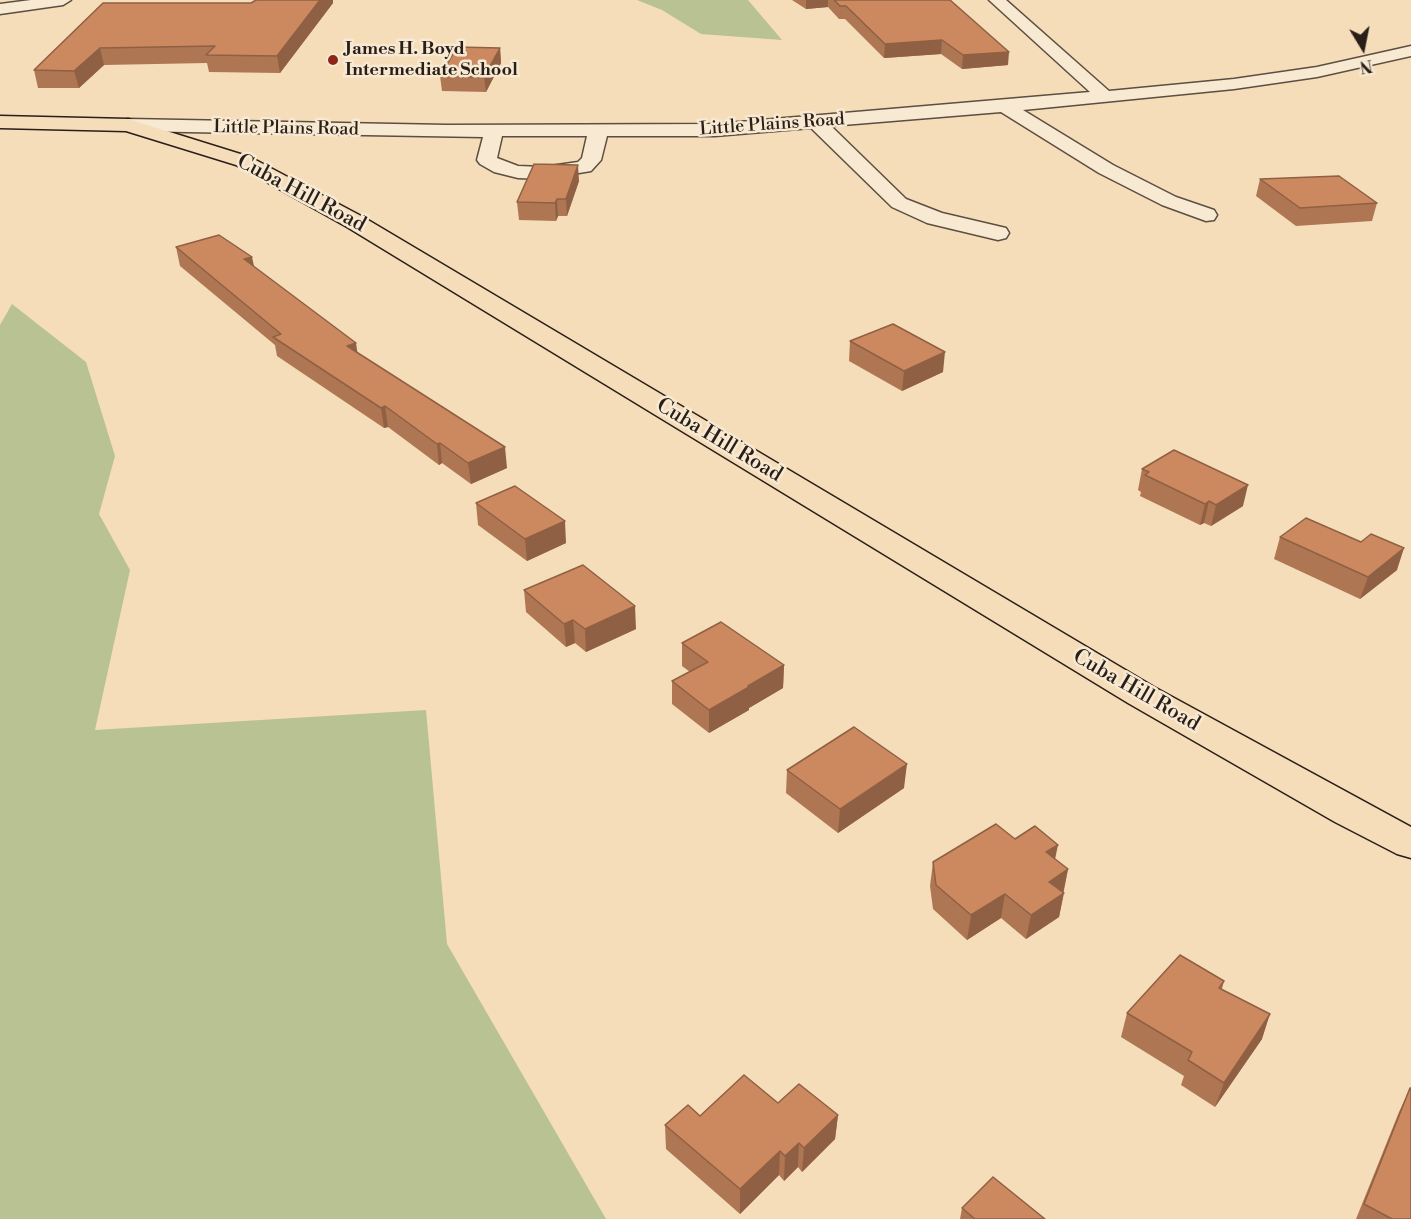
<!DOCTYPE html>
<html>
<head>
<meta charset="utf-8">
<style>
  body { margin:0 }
  #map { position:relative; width:1411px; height:1219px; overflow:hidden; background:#f5ddba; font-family:"Libre Bodoni",serif }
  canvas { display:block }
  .north { position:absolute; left:1333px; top:18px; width:60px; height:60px; -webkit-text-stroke:4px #f8e9d2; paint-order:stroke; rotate:170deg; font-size:16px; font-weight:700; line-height:24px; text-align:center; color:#291e18 }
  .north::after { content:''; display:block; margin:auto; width:21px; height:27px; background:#291e18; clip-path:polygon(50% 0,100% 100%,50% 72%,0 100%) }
</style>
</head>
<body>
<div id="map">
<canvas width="1411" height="1219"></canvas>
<div class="north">N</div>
</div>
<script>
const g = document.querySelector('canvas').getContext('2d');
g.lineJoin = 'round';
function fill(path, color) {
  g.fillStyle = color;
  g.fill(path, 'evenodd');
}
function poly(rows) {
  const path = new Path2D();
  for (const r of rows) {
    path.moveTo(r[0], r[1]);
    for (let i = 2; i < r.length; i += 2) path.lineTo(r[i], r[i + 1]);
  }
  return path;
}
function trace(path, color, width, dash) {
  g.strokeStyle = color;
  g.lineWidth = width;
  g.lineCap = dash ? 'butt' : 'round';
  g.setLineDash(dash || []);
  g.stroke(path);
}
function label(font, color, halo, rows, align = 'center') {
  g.font = font + ' "Libre Bodoni",serif';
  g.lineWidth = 5;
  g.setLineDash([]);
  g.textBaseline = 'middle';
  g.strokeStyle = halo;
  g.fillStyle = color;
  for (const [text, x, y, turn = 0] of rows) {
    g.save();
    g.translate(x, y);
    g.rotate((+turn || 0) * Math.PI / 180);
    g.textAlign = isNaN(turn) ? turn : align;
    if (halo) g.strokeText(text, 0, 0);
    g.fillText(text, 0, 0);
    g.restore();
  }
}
fill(poly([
  [637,0,748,0,782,40,701,34,662,10],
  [12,304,86,362,115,456,99,514,130,570,95,730,426,710,447,944,606,1219,0,1219,0,325]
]), '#b8c292');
const minor = poly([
  [31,0,71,0,63,5,0,14,0,4,31,0],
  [989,0,1006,0,1109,91,1234,79,1317,67,1411,46,1411,56,1317,77,1234,89,1023,110,1113,165,1176,197,1214,210,1217,215,1214,220,1206,221,1162,205,1099,173,1001,112,831,126,906,199,942,213,1006,228,1009,233,1006,238,998,240,927,223,892,207,811,128,715,136,607,136,601,160,591,171,543,179,518,178,494,172,480,164,477,160,483,137,128,131,121,129,119,125,121,121,128,119,447,125,715,124,1090,92,989,0],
  [502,136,587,136,582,158,578,162,543,167,518,166,497,158,502,136]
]);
const major = poly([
  [0,116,128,119,250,157,363,217,1154,687,1411,827,1411,858,1397,854,1335,822,1128,703,347,227,236,165,126,131,0,128,0,116]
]);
trace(minor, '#5c4e40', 3);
trace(major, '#291e18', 3);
fill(minor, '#f8e9d2');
fill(major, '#f5ddba');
fill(poly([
  [333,0,333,3,280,73,209,72,207,63,104,65,79,88,38,88,34,70,103,3,251,3],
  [792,0,950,0,1008,65,962,69,941,54,884,58,845,19,839,19,828,7,806,9],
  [500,48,501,63,486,92,442,91,440,76],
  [1260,179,1377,203,1372,221,1296,226,1256,196],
  [579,181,567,216,558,216,556,221,519,220,517,202],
  [176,247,254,267,358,353,507,468,471,484,442,463,439,465,388,427,384,428,277,356,275,345,180,266],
  [850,341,943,372,902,391,849,361],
  [1142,469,1243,506,1211,526,1204,523,1200,525,1140,496,1141,492,1138,490],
  [476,503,566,543,527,561,478,525],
  [1280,537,1361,542,1397,570,1360,599,1274,559],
  [524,590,636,629,586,652,575,643,566,647,526,612],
  [682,643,784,665,783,688,749,708,749,710,709,733,672,704,672,681,690,672,682,666],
  [787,770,904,788,838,833,786,793],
  [1015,839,1055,859,1068,869,1059,917,1026,939,1001,918,967,940,933,909,930,886,933,862],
  [1224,981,1222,989,1262,1039,1215,1107,1181,1085,1184,1076,1121,1037,1127,1013],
  [1410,1088,1411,1219,1356,1219,1399,1112],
  [778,1103,838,1115,835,1139,802,1172,798,1167,784,1181,779,1175,740,1214,666,1149,665,1125,700,1116],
  [962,1208,1045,1219,960,1219]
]), '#af7653');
fill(poly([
  [320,0,333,0,333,3,280,73,277,56],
  [806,0,828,0,828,7,806,9],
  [942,40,941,54,884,58,885,44],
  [100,48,104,65,79,88,74,71],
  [500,48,501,63,486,92,484,77],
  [1009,52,1008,65,962,69,963,55],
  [578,165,579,181,567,216,566,199],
  [557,199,558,216,556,221,555,203],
  [252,257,256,275,244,259],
  [356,343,359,363,347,346],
  [945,352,943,372,902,391,904,371],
  [385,406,388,427,384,428,381,408],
  [440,443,442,463,439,465,437,444],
  [505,447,507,468,471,484,468,463],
  [1248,485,1243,506,1211,526,1216,505],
  [1209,501,1204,523,1200,525,1205,504],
  [565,521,566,543,527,561,525,539],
  [1404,548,1397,570,1360,599,1368,577],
  [635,606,636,629,586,652,585,629],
  [573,620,575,643,566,647,564,624],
  [784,665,783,688,749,708,749,710,709,733,709,710,748,686],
  [907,764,904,788,838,833,840,809],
  [1058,845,1053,869,1046,852],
  [1068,869,1063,893,1049,882],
  [1064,893,1059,917,1026,939,1031,915],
  [1005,894,1001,918,967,940,971,915],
  [1270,1014,1262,1039,1215,1107,1224,1083],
  [838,1115,835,1139,802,1172,804,1148],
  [799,1143,798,1167,784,1181,785,1156],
  [780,1151,779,1175,740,1214,740,1189]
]), '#8f6043');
const building = poly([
  [256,0,320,0,277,56,206,55,215,46,100,48,74,71,34,70,103,3,251,3,256,0],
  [834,0,950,0,1009,52,963,55,942,40,885,44,846,6,840,6,834,0],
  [457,47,500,48,484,77,440,76,457,47],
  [534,164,578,165,566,199,557,199,555,203,517,202,534,164],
  [1339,176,1377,203,1300,208,1260,179,1339,176],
  [219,235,252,257,244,259,356,343,347,346,505,447,468,463,440,443,437,444,385,406,381,408,273,337,281,334,176,247,219,235],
  [893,324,945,352,904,371,850,341,893,324],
  [1174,450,1248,485,1216,505,1209,501,1205,504,1145,475,1149,472,1142,469,1174,450],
  [515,486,565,521,525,539,476,503,515,486],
  [1306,518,1361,542,1371,534,1404,548,1368,577,1280,537,1306,518],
  [583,565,635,606,585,629,573,620,564,624,524,590,583,565],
  [721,622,784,665,748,686,749,687,709,710,672,681,708,662,682,643,721,622],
  [854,727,907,764,840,809,787,770,854,727],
  [996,824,1015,839,1035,826,1058,845,1046,852,1068,869,1049,882,1064,893,1031,915,1005,894,971,915,936,885,933,862,996,824],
  [1180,955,1224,981,1219,988,1270,1014,1224,1083,1188,1060,1192,1052,1127,1013,1180,955],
  [744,1075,778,1103,799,1084,838,1115,804,1148,799,1143,785,1156,780,1151,740,1189,665,1125,688,1105,700,1116,744,1075],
  [1410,1088,1411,1088,1411,1219,1392,1219,1364,1204,1410,1088],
  [993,1177,1045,1219,975,1219,962,1208,993,1177]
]);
fill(building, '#cc8960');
trace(building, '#8f6043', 1.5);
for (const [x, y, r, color] of [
  [333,60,6,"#8f2418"]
]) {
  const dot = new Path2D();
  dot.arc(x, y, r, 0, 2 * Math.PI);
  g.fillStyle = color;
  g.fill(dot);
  trace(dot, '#f8e9d2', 2);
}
label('bold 18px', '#291e18', '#f8e9d2', [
  ["James H. Boyd",345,50],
  ["Intermediate School",345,71]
], 'left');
label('18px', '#291e18', '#f8e9d2', [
  ["Little Plains Road",772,125,-4],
  ["Little Plains Road",286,129,1]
]);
label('21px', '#291e18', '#f8e9d2', [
  ["Cuba Hill Road",301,194,28],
  ["Cuba Hill Road",719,441,31],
  ["Cuba Hill Road",1136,691,30]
]);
</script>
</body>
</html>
